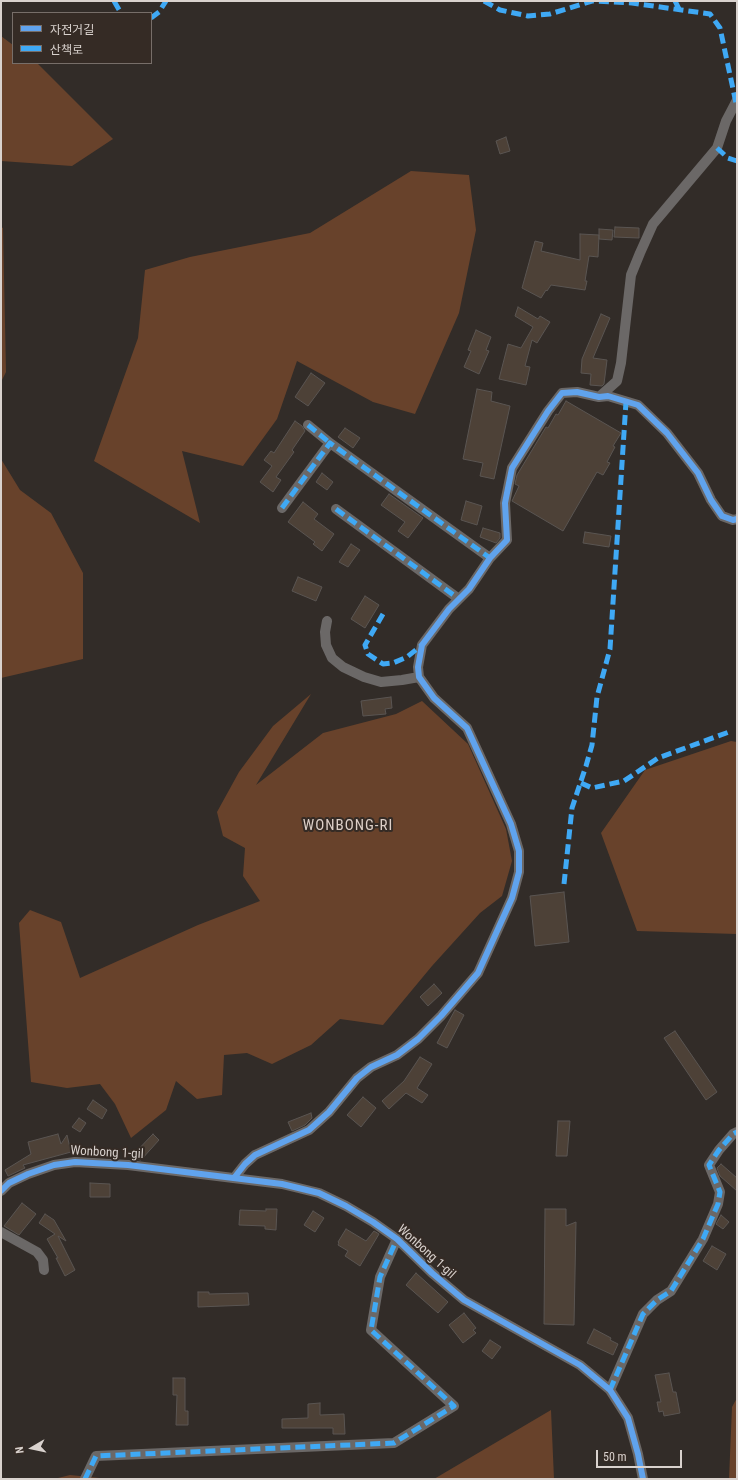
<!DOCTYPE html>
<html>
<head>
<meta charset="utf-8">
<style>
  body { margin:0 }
  #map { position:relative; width:738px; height:1480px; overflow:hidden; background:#322c28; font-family:"Roboto Condensed","Noto Sans KR",sans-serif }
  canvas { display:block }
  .frame { position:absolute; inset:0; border:2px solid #d9d2ce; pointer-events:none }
  .legend { position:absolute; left:12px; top:12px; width:140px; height:52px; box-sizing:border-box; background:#352b25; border:1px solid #776e69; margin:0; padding:5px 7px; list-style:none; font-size:12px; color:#d9d2ce }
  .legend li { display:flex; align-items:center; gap:8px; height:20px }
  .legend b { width:20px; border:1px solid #776e69 }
  .north { position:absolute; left:12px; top:1428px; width:40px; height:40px; -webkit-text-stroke:3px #352b25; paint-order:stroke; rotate:261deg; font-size:11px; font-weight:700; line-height:16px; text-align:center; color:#d9d2ce }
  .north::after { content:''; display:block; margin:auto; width:14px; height:18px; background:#d9d2ce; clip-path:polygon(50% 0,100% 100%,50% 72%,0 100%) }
  .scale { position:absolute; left:596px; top:1450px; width:86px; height:18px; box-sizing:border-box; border:2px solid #d9d2ce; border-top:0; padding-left:5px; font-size:12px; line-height:14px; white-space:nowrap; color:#d9d2ce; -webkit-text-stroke:3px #352b25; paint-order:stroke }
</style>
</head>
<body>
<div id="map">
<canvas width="738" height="1480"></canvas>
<div class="frame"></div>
<ul class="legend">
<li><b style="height:5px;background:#60a3ed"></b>자전거길</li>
<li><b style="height:5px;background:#3fa9f5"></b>산책로</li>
</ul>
<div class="north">N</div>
<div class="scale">50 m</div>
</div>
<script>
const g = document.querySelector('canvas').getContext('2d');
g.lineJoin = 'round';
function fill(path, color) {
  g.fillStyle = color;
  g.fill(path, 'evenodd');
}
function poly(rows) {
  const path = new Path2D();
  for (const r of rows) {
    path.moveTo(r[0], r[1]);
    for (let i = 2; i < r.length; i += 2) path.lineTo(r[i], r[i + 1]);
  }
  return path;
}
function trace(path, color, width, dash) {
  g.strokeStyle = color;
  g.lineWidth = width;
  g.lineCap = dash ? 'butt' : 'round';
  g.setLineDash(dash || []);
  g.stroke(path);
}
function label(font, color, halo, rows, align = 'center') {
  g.font = font + ' "Roboto Condensed",sans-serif';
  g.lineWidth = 4;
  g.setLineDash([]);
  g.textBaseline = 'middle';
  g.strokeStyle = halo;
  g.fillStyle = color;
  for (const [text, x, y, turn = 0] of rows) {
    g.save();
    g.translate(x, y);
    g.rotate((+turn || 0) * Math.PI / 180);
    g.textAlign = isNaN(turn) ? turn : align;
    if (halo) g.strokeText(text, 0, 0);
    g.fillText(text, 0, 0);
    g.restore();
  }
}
fill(poly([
  [1,36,13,45,13,63,37,63,113,139,72,166,1,161],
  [411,171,469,175,476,230,459,313,415,414,373,402,297,361,277,419,243,466,182,451,200,523,94,461,138,338,145,270,190,257,310,233],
  [1,227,3,228,6,372,1,382],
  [1,459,20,490,51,513,83,573,83,659,1,678],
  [311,694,256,785,323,733,396,714,422,701,468,744,506,829,512,861,502,896,480,913,432,966,383,1025,340,1019,311,1045,272,1064,247,1053,224,1055,222,1095,197,1099,176,1081,166,1110,131,1138,115,1104,100,1084,67,1088,31,1082,19,923,30,910,61,922,80,978,198,925,260,901,243,876,245,848,223,836,217,812,239,772,273,726],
  [731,741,737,742,737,934,637,931,601,833,645,770],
  [737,1398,737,1479,729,1479,732,1407],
  [551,1410,554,1479,434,1479],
  [70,1475,109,1479,54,1479]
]), '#68422b');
const building = poly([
  [506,137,510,151,500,154,496,141,506,137],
  [615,227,639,228,639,238,614,237,615,227],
  [599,229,613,230,612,240,599,239,599,229],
  [580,234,599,235,598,257,589,256,585,281,587,281,585,290,551,285,547,291,546,290,541,298,522,288,535,241,543,243,541,251,580,260,580,234],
  [518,307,538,319,540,316,550,322,537,343,532,340,525,366,530,367,526,385,499,379,508,344,521,348,533,327,515,316,518,307],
  [601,314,610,318,593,358,607,360,604,384,602,386,590,385,591,374,581,373,582,359,601,314],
  [476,330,491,337,486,350,489,351,479,374,464,367,471,351,468,350,476,330],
  [311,373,325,383,308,406,295,397,311,373],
  [477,389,492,392,491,401,510,406,494,479,480,476,483,463,463,459,477,389],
  [566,401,621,433,613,446,615,447,607,462,610,463,603,475,597,472,563,531,512,501,519,486,515,484,517,475,546,427,548,428,556,414,558,415,566,401],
  [295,421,302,426,305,431,292,450,294,452,276,477,281,480,273,492,260,482,272,466,264,460,271,451,274,453,295,421],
  [345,428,360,438,353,448,338,437,345,428],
  [322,473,333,482,327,490,316,482,322,473],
  [389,494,423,518,408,538,398,531,405,522,381,505,389,494],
  [466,501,482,506,477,525,461,520,466,501],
  [303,502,318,514,314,519,334,534,322,551,313,544,315,542,288,522,303,502],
  [483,528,500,533,500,538,496,543,480,537,483,528],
  [585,532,611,536,609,547,583,543,585,532],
  [351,544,360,550,348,567,339,562,351,544],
  [298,577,322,587,316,601,292,591,298,577],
  [365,596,379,605,365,628,351,619,365,596],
  [391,697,392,708,385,709,386,714,363,716,361,701,391,697],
  [564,892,569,942,535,946,530,896,564,892],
  [434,984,442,993,428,1006,420,997,434,984],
  [455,1010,464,1015,447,1048,437,1043,455,1010],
  [675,1031,717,1092,706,1100,664,1038,675,1031],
  [420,1057,432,1064,417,1088,428,1095,422,1103,406,1093,389,1109,382,1101,404,1081,420,1057],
  [363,1097,376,1108,361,1127,347,1115,363,1097],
  [93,1100,107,1110,102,1119,87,1109,93,1100],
  [311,1113,312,1118,305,1125,292,1131,288,1122,311,1113],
  [79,1118,86,1123,80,1132,72,1127,79,1118],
  [558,1121,570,1121,567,1156,556,1156,558,1121],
  [58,1134,61,1144,67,1135,71,1152,23,1165,25,1168,8,1176,5,1170,31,1154,28,1142,58,1134],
  [153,1134,159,1140,141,1160,136,1159,132,1156,153,1134],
  [721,1164,737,1178,737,1191,720,1176,717,1168,721,1164],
  [90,1183,110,1184,110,1197,90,1197,90,1183],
  [22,1203,36,1214,19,1235,4,1226,22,1203],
  [266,1209,277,1209,276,1230,265,1229,265,1226,239,1225,240,1210,266,1211,266,1209],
  [545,1209,566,1209,566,1226,576,1222,574,1325,544,1324,545,1209],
  [313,1211,324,1218,315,1232,304,1225,313,1211],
  [45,1214,54,1220,66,1241,58,1236,75,1270,65,1276,56,1258,58,1258,47,1239,55,1234,39,1223,45,1214],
  [721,1215,729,1222,723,1229,716,1224,721,1215],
  [346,1229,366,1241,374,1231,379,1234,360,1266,345,1256,348,1251,338,1245,339,1243,338,1242,346,1229],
  [712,1246,726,1254,717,1270,703,1261,712,1246],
  [416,1273,448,1302,438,1313,406,1285,416,1273],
  [198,1292,209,1292,209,1294,248,1293,249,1305,198,1307,198,1292],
  [464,1313,476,1328,473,1330,476,1333,463,1343,449,1325,464,1313],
  [594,1329,611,1338,610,1340,618,1344,613,1355,587,1343,594,1329],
  [490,1340,501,1347,492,1359,482,1351,490,1340],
  [669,1373,673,1392,676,1392,680,1413,664,1416,663,1411,659,1412,657,1402,661,1402,655,1375,669,1373],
  [173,1378,185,1378,185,1411,188,1411,188,1425,176,1425,177,1395,173,1395,173,1378],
  [320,1403,320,1415,344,1414,345,1434,333,1434,333,1428,282,1428,282,1419,308,1418,308,1404,320,1403]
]);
fill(building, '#4d4137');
trace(building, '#5a5552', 1);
trace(poly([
  [599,397,617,381,621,363,631,275,640,253,653,224,717,148,726,121,737,100],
  [308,425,330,443],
  [282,508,330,443,490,558],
  [336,509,459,599],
  [327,621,325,632,326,645,332,658,343,667,364,677,381,682,402,680,419,677],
  [234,1178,245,1164,255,1155,309,1130,329,1112,357,1078,371,1067,397,1055,418,1039,441,1016,478,973,512,898,519,872,519,851,511,824,467,728,434,698,419,677,418,667,422,645,449,609,469,589,490,558,507,540,505,503,512,468,548,411,562,393,577,392,599,397,608,396,638,405,667,433,698,473,711,500,722,516,733,520,737,519],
  [1,1191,9,1183,28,1174,54,1165,75,1162,128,1165,282,1184,319,1193,346,1206,373,1222,397,1239,432,1273,464,1300,580,1365,610,1390,628,1418,638,1454,643,1479],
  [1,1232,37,1252,43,1260,44,1270],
  [610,1390,643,1314,657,1300,671,1291,703,1239,718,1204,720,1192,709,1165,719,1150,733,1134,737,1132],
  [85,1479,96,1456,394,1443,454,1406,371,1330,380,1277,397,1239]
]), '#6b6867', 10);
trace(poly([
  [114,1,121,13],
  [484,1,500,10,528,16,550,14,592,1,632,3,710,14,720,28,736,103],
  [675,1,680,11],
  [151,18,159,12,166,1],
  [717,148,728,158,737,161],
  [308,425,330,443],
  [282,508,330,443,490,558],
  [336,509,459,599],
  [383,614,365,645,368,654,383,664,393,663,407,657,422,645],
  [581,783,592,788,624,781,658,758,729,732],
  [564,884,572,808,586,766,592,745,597,697,610,649,626,402],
  [610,1390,643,1314,657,1300,671,1291,703,1239,718,1204,720,1192,709,1165,719,1150,733,1134,737,1132],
  [85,1479,96,1456,394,1443,454,1406,371,1330,380,1277,397,1239]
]), '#3fa9f5', 5, [10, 5]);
trace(poly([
  [234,1178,245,1164,255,1155,309,1130,329,1112,357,1078,371,1067,397,1055,418,1039,441,1016,478,973,512,898,519,872,519,851,511,824,467,728,434,698,419,677,418,667,422,645,449,609,469,589,490,558,507,540,505,503,512,468,548,411,562,393,577,392,599,397,608,396,638,405,667,433,698,473,711,500,722,516,733,520,737,519],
  [1,1191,9,1183,28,1174,54,1165,75,1162,128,1165,282,1184,319,1193,346,1206,373,1222,397,1239,432,1273,464,1300,580,1365,610,1390,628,1418,638,1454,643,1479]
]), '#60a3ed', 6);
label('13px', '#d9d2ce', '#352b25', [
  ["Wonbong 1-gil",107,1153,3],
  ["Wonbong 1-gil",426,1252,42]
]);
g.letterSpacing = '1px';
label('15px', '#ded0c8', '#352b25', [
  ["WONBONG-RI",348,826]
]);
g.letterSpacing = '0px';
</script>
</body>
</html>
